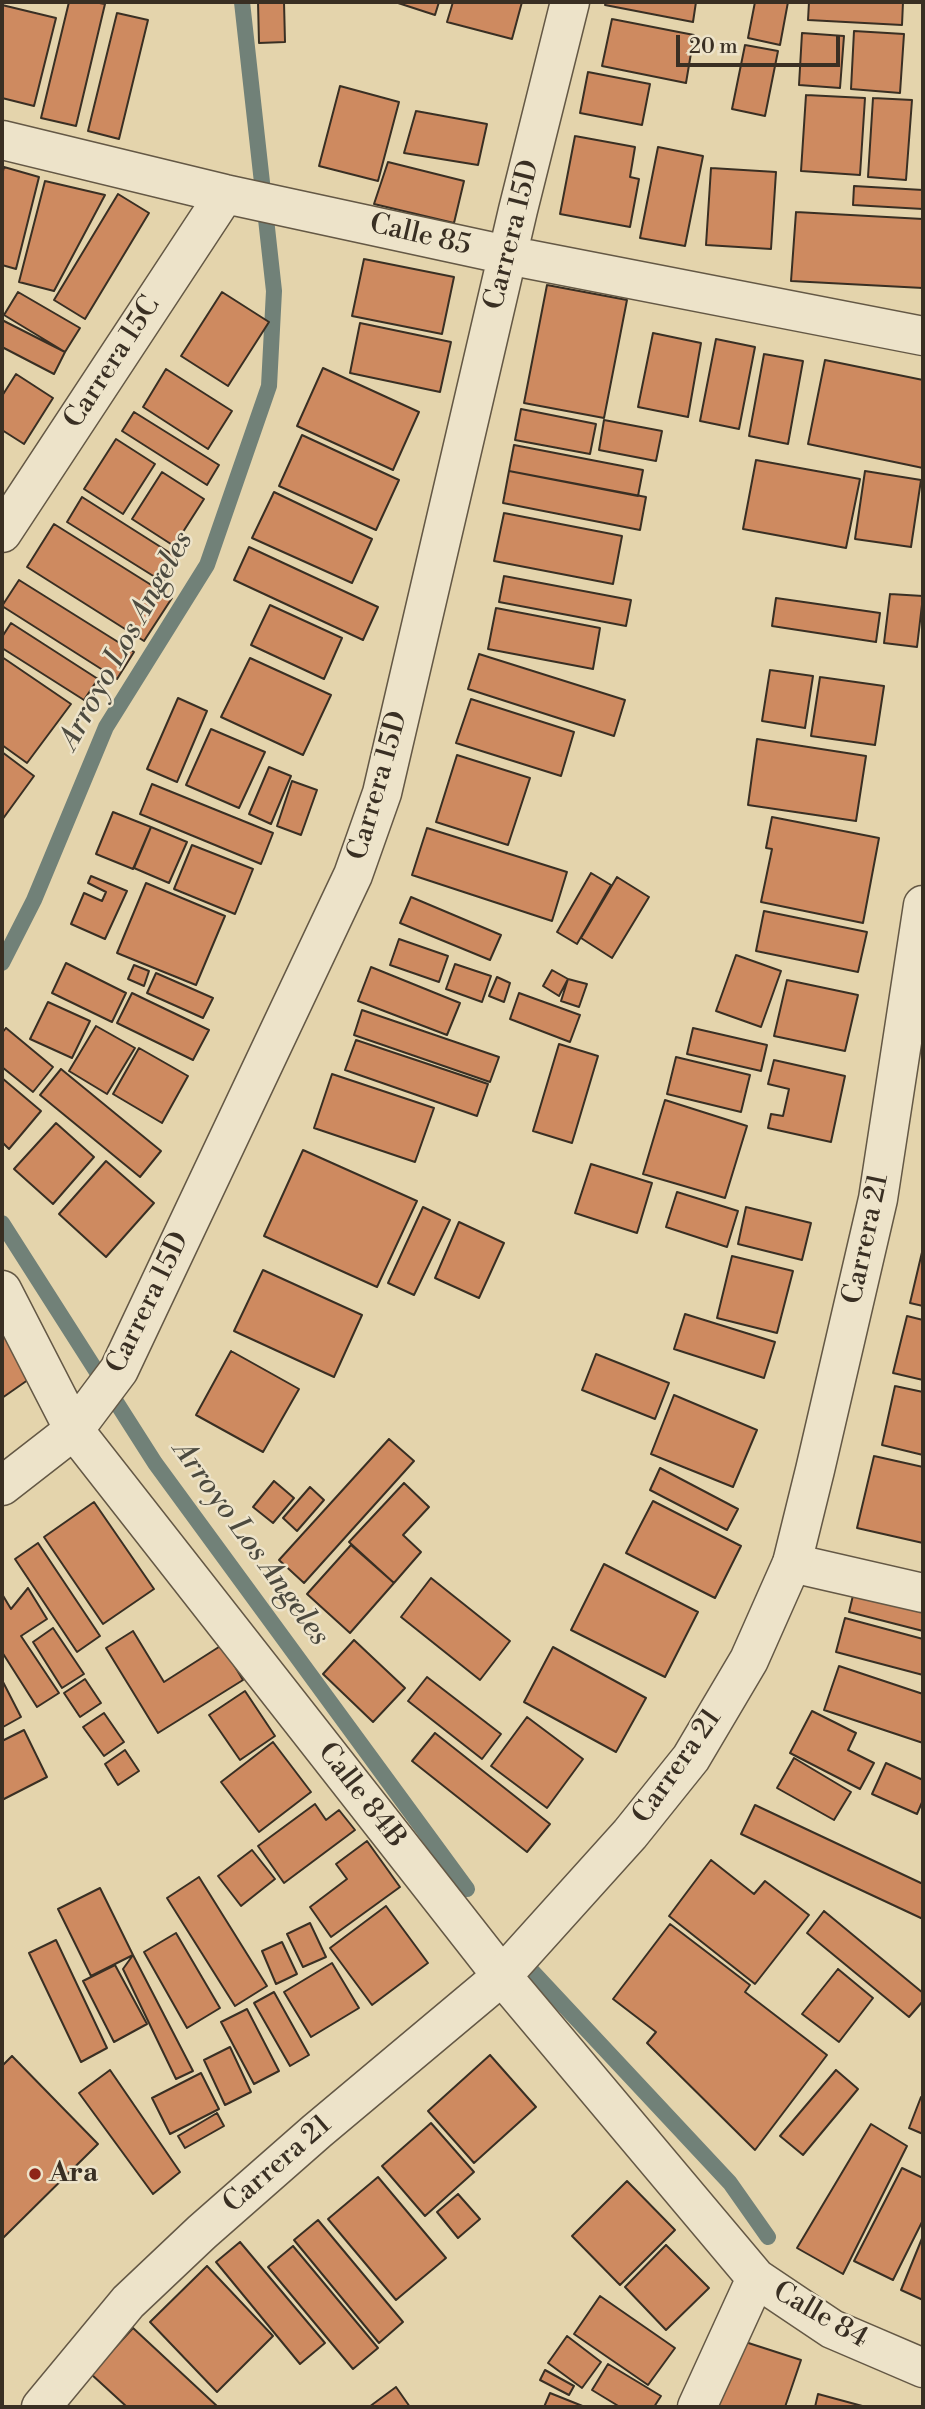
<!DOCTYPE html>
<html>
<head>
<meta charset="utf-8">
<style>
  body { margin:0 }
  #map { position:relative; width:925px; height:2409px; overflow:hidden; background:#e4d4ac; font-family:"Libre Bodoni",serif }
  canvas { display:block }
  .frame { position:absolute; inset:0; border:4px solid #392f23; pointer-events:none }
  .scale { position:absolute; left:676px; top:35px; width:164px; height:32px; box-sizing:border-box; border:4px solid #392f23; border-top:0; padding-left:9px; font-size:21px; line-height:24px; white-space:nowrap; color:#392f23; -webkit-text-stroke:5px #ede3c9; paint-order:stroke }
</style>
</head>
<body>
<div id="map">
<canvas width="925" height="2409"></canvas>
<div class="frame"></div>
<div class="scale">20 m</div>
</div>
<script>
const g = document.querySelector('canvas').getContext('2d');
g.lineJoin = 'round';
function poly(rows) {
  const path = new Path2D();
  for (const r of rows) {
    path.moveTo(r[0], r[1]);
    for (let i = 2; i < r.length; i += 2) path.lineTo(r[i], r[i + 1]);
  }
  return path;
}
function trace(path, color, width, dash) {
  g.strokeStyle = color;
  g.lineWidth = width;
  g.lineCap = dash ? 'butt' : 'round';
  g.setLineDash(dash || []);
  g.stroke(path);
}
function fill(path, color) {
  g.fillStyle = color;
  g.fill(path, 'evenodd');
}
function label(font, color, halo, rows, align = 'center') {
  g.font = font + ' "Libre Bodoni",serif';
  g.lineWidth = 5;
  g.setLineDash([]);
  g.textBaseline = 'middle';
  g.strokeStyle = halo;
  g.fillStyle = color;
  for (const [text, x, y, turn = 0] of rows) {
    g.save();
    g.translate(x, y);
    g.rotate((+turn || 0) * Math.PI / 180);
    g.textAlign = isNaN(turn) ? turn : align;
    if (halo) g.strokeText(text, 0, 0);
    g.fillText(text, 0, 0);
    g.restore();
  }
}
trace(poly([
  [2,963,34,900,106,727,207,565,269,386,274,291,242,2],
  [2,1223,155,1463,467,1889],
  [529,1968,730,2183,768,2237]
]), '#718178', 16);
const building = poly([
  [69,2,94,2,105,4,76,126,41,118,69,2],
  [258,2,284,2,285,42,259,43,258,2],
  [395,2,439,2,435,15,395,2],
  [453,2,522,2,512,39,447,22,453,2],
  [606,2,696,2,693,22,605,5,606,2],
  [755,2,788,2,780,45,748,38,755,2],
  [809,2,903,2,902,25,808,20,809,2],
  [2,5,56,18,34,106,2,98,2,5],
  [117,13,148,20,119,139,88,131,117,13],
  [612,19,694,35,686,83,602,66,612,19],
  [854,31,904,34,900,93,851,89,854,31],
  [802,33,844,36,840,88,799,85,802,33],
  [745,45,778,51,765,116,732,109,745,45],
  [588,72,650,84,642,125,580,113,588,72],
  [340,86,399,102,378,181,319,166,340,86],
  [806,95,865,98,860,175,801,171,806,95],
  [873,98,912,100,906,180,868,177,873,98],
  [416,111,487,124,478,165,404,153,416,111],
  [575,136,635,147,630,177,639,179,630,227,560,214,575,136],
  [658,147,703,156,685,246,640,238,658,147],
  [388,162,464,181,454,223,374,204,388,162],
  [4,167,39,177,16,269,2,265,2,175,4,167],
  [711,168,776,172,771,249,706,245,711,168],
  [45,181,105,195,54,291,19,282,45,181],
  [854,186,923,190,923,209,853,205,854,186],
  [118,194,149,213,85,319,54,300,118,194],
  [796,212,923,219,923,288,791,281,796,212],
  [364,259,454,277,442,334,352,316,364,259],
  [547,285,627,300,604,418,524,403,547,285],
  [18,292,80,328,65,352,4,315,18,292],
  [222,292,269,322,228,386,181,356,222,292],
  [2,320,65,352,54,374,2,347,2,320],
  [360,323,451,342,440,392,350,373,360,323],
  [653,333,701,343,688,417,638,407,653,333],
  [716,339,755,347,739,429,700,421,716,339],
  [764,354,803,361,788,444,749,436,764,354],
  [825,360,923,380,923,468,808,444,825,360],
  [323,368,419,412,393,470,297,426,323,368],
  [166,369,232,411,208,449,143,407,166,369],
  [16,374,53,398,24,444,2,430,2,396,16,374],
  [521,409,596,424,590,454,515,440,521,409],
  [134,412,219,465,207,485,122,431,134,412],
  [604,420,662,431,656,461,599,450,604,420],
  [302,435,399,480,376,530,279,486,302,435],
  [116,439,155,464,123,514,84,489,116,439],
  [514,445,643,470,638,496,509,471,514,445],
  [756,460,860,479,846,548,743,529,756,460],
  [509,471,646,497,640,530,503,503,509,471],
  [865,471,921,480,911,547,855,539,865,471],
  [162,472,204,499,174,546,132,519,162,472],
  [274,492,372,539,352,583,252,538,274,492],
  [82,497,178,558,163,582,67,522,82,497],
  [504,513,622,536,613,584,494,561,504,513],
  [54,524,172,598,144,641,27,567,54,524],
  [249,547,378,607,363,640,234,580,249,547],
  [504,576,631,600,626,626,499,602,504,576],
  [19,580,134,652,117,679,2,606,19,580],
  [890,594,923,596,917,647,884,643,890,594],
  [776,598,880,613,876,642,772,626,776,598],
  [270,605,342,638,324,679,251,645,270,605],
  [496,608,600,628,593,669,488,649,496,608],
  [11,623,98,679,84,700,2,648,2,637,11,623],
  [479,654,625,700,614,736,468,689,479,654],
  [2,657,71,704,27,763,2,745,2,657],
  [250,658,331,695,303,755,221,717,250,658],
  [770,670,813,676,805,728,762,721,770,670],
  [820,677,884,686,875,745,811,736,820,677],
  [178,698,207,711,177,782,147,769,178,698],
  [471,699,574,732,561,776,456,743,471,699],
  [211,729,265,752,239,808,186,785,211,729],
  [757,739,866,756,856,821,748,805,757,739],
  [2,752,34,776,2,820,2,752],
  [457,755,530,778,508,845,436,822,457,755],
  [269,767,291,776,271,824,249,814,269,767],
  [292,781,317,790,301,835,277,826,292,781],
  [152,784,273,833,261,864,140,814,152,784],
  [113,812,151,827,133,869,96,854,113,812],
  [772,817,879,838,863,923,761,902,772,849,766,848,772,817],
  [151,827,187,842,169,883,134,868,151,827],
  [427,828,567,872,552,921,412,875,427,828],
  [192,845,253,869,235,914,174,889,192,845],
  [591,873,611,885,577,944,557,932,591,873],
  [91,876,127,891,105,939,71,924,84,893,102,901,106,892,88,883,91,876],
  [617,877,649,897,612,958,581,938,617,877],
  [146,883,225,916,196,985,117,953,146,883],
  [411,897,501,935,490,960,400,923,411,897],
  [764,911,867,932,858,972,756,951,764,911],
  [399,939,448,956,439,982,390,965,399,939],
  [736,955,781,971,761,1027,716,1011,736,955],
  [66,963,126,993,112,1022,52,993,66,963],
  [455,964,491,976,482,1002,446,989,455,964],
  [134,965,149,971,144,986,128,979,134,965],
  [371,967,460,1003,447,1035,358,1001,371,967],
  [552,970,568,979,559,996,543,986,552,970],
  [156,973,213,998,203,1018,147,993,156,973],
  [497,977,510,983,504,1002,489,996,497,977],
  [568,979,587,984,579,1007,561,1001,568,979],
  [787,980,858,995,845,1051,774,1036,787,980],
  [132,993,209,1030,193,1060,117,1023,132,993],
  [519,993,580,1015,570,1042,510,1019,519,993],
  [48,1002,90,1021,72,1058,30,1039,48,1002],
  [362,1010,499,1057,490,1082,354,1035,362,1010],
  [96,1026,135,1048,107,1094,69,1071,96,1026],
  [6,1028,53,1067,33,1092,2,1067,2,1033,6,1028],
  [693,1028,767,1045,761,1071,687,1054,693,1028],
  [356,1040,488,1084,477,1116,345,1070,356,1040],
  [559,1044,598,1056,572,1143,533,1131,559,1044],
  [139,1048,188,1076,162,1123,113,1094,139,1048],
  [676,1057,750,1075,741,1112,667,1094,676,1057],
  [774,1060,845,1076,831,1142,768,1128,771,1114,783,1116,789,1089,768,1084,774,1060],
  [61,1069,161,1151,140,1177,40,1095,61,1069],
  [332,1074,434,1108,415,1162,314,1128,332,1074],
  [2,1078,41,1111,9,1149,2,1142,2,1078],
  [665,1100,747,1126,725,1198,643,1174,665,1100],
  [56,1123,94,1157,53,1204,14,1169,56,1123],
  [303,1150,417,1201,377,1287,264,1236,303,1150],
  [106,1161,154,1203,106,1257,59,1214,106,1161],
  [591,1164,652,1183,637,1233,575,1213,591,1164],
  [677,1192,738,1211,727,1247,666,1227,677,1192],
  [423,1207,450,1220,414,1295,388,1283,423,1207],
  [746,1207,811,1223,802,1260,738,1244,746,1207],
  [459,1222,504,1243,479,1298,435,1278,459,1222],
  [923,1248,923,1306,910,1303,923,1248],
  [732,1256,793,1271,777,1333,717,1318,732,1256],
  [263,1270,362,1315,334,1377,234,1331,263,1270],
  [685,1314,775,1342,764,1378,674,1349,685,1314],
  [907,1316,923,1320,923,1380,893,1373,907,1316],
  [2,1327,35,1375,2,1398,2,1327],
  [231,1351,299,1389,263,1452,196,1415,231,1351],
  [596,1354,669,1383,655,1419,582,1390,596,1354],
  [895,1386,923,1392,923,1455,882,1445,895,1386],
  [674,1395,757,1430,733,1487,651,1454,674,1395],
  [389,1439,414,1461,304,1583,279,1560,389,1439],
  [874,1456,923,1467,923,1543,857,1528,874,1456],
  [660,1468,738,1509,727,1530,650,1490,660,1468],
  [274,1481,294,1498,273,1523,253,1507,274,1481],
  [404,1483,429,1507,403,1535,421,1552,394,1583,349,1542,404,1483],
  [310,1487,324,1500,297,1531,283,1518,310,1487],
  [653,1501,741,1546,715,1598,626,1553,653,1501],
  [94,1502,154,1589,103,1624,44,1537,94,1502],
  [38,1543,100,1636,77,1652,15,1559,38,1543],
  [351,1545,394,1583,350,1633,307,1594,351,1545],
  [604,1564,698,1612,665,1677,571,1630,604,1564],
  [431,1578,510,1641,480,1680,401,1617,431,1578],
  [857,1579,923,1597,923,1631,849,1612,857,1579],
  [28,1588,47,1619,21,1636,59,1693,37,1707,2,1652,2,1594,11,1609,28,1588],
  [845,1618,923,1639,923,1675,836,1652,845,1618],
  [53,1628,84,1674,62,1688,33,1642,53,1628],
  [133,1631,164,1682,222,1645,243,1680,158,1733,106,1648,133,1631],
  [354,1640,405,1688,373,1722,323,1674,354,1640],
  [553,1647,646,1698,616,1752,524,1702,553,1647],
  [839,1666,923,1694,923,1743,824,1710,839,1666],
  [427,1677,501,1734,482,1759,408,1701,427,1677],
  [85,1679,101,1703,80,1717,64,1693,85,1679],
  [2,1680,21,1717,3,1727,2,1723,2,1680],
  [245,1691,275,1736,240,1760,209,1715,245,1691],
  [812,1711,856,1733,848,1750,874,1763,860,1789,790,1753,812,1711],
  [104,1713,124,1742,104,1756,83,1727,104,1713],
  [527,1717,583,1759,547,1808,491,1766,527,1717],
  [24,1730,47,1777,2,1800,2,1741,24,1730],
  [435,1733,550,1824,527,1852,412,1761,435,1733],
  [273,1742,311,1792,259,1832,221,1782,273,1742],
  [125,1750,139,1771,118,1785,105,1764,125,1750],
  [794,1758,851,1792,834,1820,777,1788,794,1758],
  [886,1763,923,1780,923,1800,917,1814,872,1794,886,1763],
  [315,1804,326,1820,339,1810,355,1830,284,1883,258,1846,315,1804],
  [755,1805,923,1884,923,1919,741,1834,755,1805],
  [367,1841,400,1887,331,1937,310,1907,347,1879,336,1864,367,1841],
  [252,1850,275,1879,241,1906,218,1876,252,1850],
  [711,1860,754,1894,765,1881,809,1915,755,1984,669,1916,711,1860],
  [199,1877,267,1986,235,2006,167,1898,199,1877],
  [100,1888,133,1955,91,1976,58,1909,100,1888],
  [386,1906,428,1963,372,2005,330,1948,386,1906],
  [824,1911,923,1993,923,2001,909,2017,807,1933,824,1911],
  [310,1923,326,1957,303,1967,287,1934,310,1923],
  [670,1924,750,1985,745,1992,827,2055,755,2150,647,2043,656,2032,613,1999,670,1924],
  [176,1933,220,2008,187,2028,144,1952,176,1933],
  [56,1940,107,2048,81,2062,29,1953,56,1940],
  [282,1942,297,1974,276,1984,262,1951,282,1942],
  [133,1955,193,2071,176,2079,123,1969,133,1955],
  [332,1963,359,2008,311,2037,284,1992,332,1963],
  [115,1965,147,2024,114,2042,83,1981,115,1965],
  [838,1969,873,1998,839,2042,802,2014,838,1969],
  [274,1992,309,2055,290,2066,254,2003,274,1992],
  [247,2009,279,2071,254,2084,221,2022,247,2009],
  [230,2047,251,2092,225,2105,204,2060,230,2047],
  [490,2055,536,2107,474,2163,428,2111,490,2055],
  [12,2056,98,2144,2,2239,2,2066,12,2056],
  [110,2070,180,2172,153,2194,79,2093,110,2070],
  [836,2070,858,2089,803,2155,780,2136,836,2070],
  [201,2073,219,2109,170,2134,152,2098,201,2073],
  [921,2097,923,2098,923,2134,909,2128,921,2097],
  [217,2113,224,2126,185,2148,178,2136,217,2113],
  [431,2123,474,2172,425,2216,382,2166,431,2123],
  [871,2124,907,2146,843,2274,797,2248,871,2124],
  [902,2168,923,2178,923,2220,893,2280,854,2261,902,2168],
  [378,2177,446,2258,396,2300,328,2219,378,2177],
  [627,2181,675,2230,620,2285,572,2236,627,2181],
  [458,2194,480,2219,458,2238,437,2212,458,2194],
  [318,2220,403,2322,379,2343,294,2240,318,2220],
  [923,2236,923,2300,901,2290,923,2236],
  [240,2242,325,2343,300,2364,216,2262,240,2242],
  [666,2245,709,2288,666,2330,625,2287,666,2245],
  [293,2246,378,2348,353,2369,268,2267,293,2246],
  [207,2266,273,2336,217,2392,150,2322,207,2266],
  [600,2296,675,2348,648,2385,574,2334,600,2296],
  [133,2328,218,2407,127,2407,91,2374,133,2328],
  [567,2336,601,2362,582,2388,548,2363,567,2336],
  [736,2339,801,2360,785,2407,715,2407,736,2339],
  [608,2364,661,2396,654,2407,620,2407,592,2390,608,2364],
  [545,2370,574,2386,569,2395,540,2380,545,2370],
  [396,2387,410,2407,369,2407,396,2387],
  [550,2393,585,2407,544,2407,550,2393],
  [818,2394,866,2407,815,2407,818,2394]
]);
fill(building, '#ce8a60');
trace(building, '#392f23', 2);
const minor = poly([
  [2,140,225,194,507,255,923,336],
  [2,533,225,194],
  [2,1290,74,1430,502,1976,756,2278,832,2329,923,2368],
  [2,1486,74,1430,119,1370,353,875,382,793,518,210,570,2],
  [792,1563,923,1593],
  [697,2407,756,2278]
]);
const tertiary = poly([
  [41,2407,128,2302,202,2232,317,2131,502,1976,630,1834,691,1758,749,1660,792,1563,815,1470,878,1199,923,905]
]);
trace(minor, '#645845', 41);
trace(tertiary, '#645845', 41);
trace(minor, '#ede3c9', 38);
trace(tertiary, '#ede3c9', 38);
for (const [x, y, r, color] of [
  [35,2174,7,"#8f2418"]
]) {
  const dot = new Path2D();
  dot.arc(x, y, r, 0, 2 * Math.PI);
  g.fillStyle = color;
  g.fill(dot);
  trace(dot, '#ede3c9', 2.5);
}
label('28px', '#392f23', '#ede3c9', [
  ["Carrera 15D",513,235,-76],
  ["Calle 85",420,236,13],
  ["Carrera 15C",113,363,-57],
  ["Carrera 15D",379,786,-74],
  ["Carrera 21",867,1239,-78],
  ["Carrera 15D",149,1303,-64],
  ["Carrera 21",678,1767,-55],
  ["Calle 84B",361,1796,52],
  ["Carrera 21",278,2165,-41],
  ["Calle 84",820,2316,30]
]);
label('bold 28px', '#392f23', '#ede3c9', [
  ["Ara",49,2174]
], 'left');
label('italic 30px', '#4c4a3f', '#ede3c9', [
  ["Arroyo Los Angeles",127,641,-61],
  ["Arroyo Los Angeles",250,1544,54]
]);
</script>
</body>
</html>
